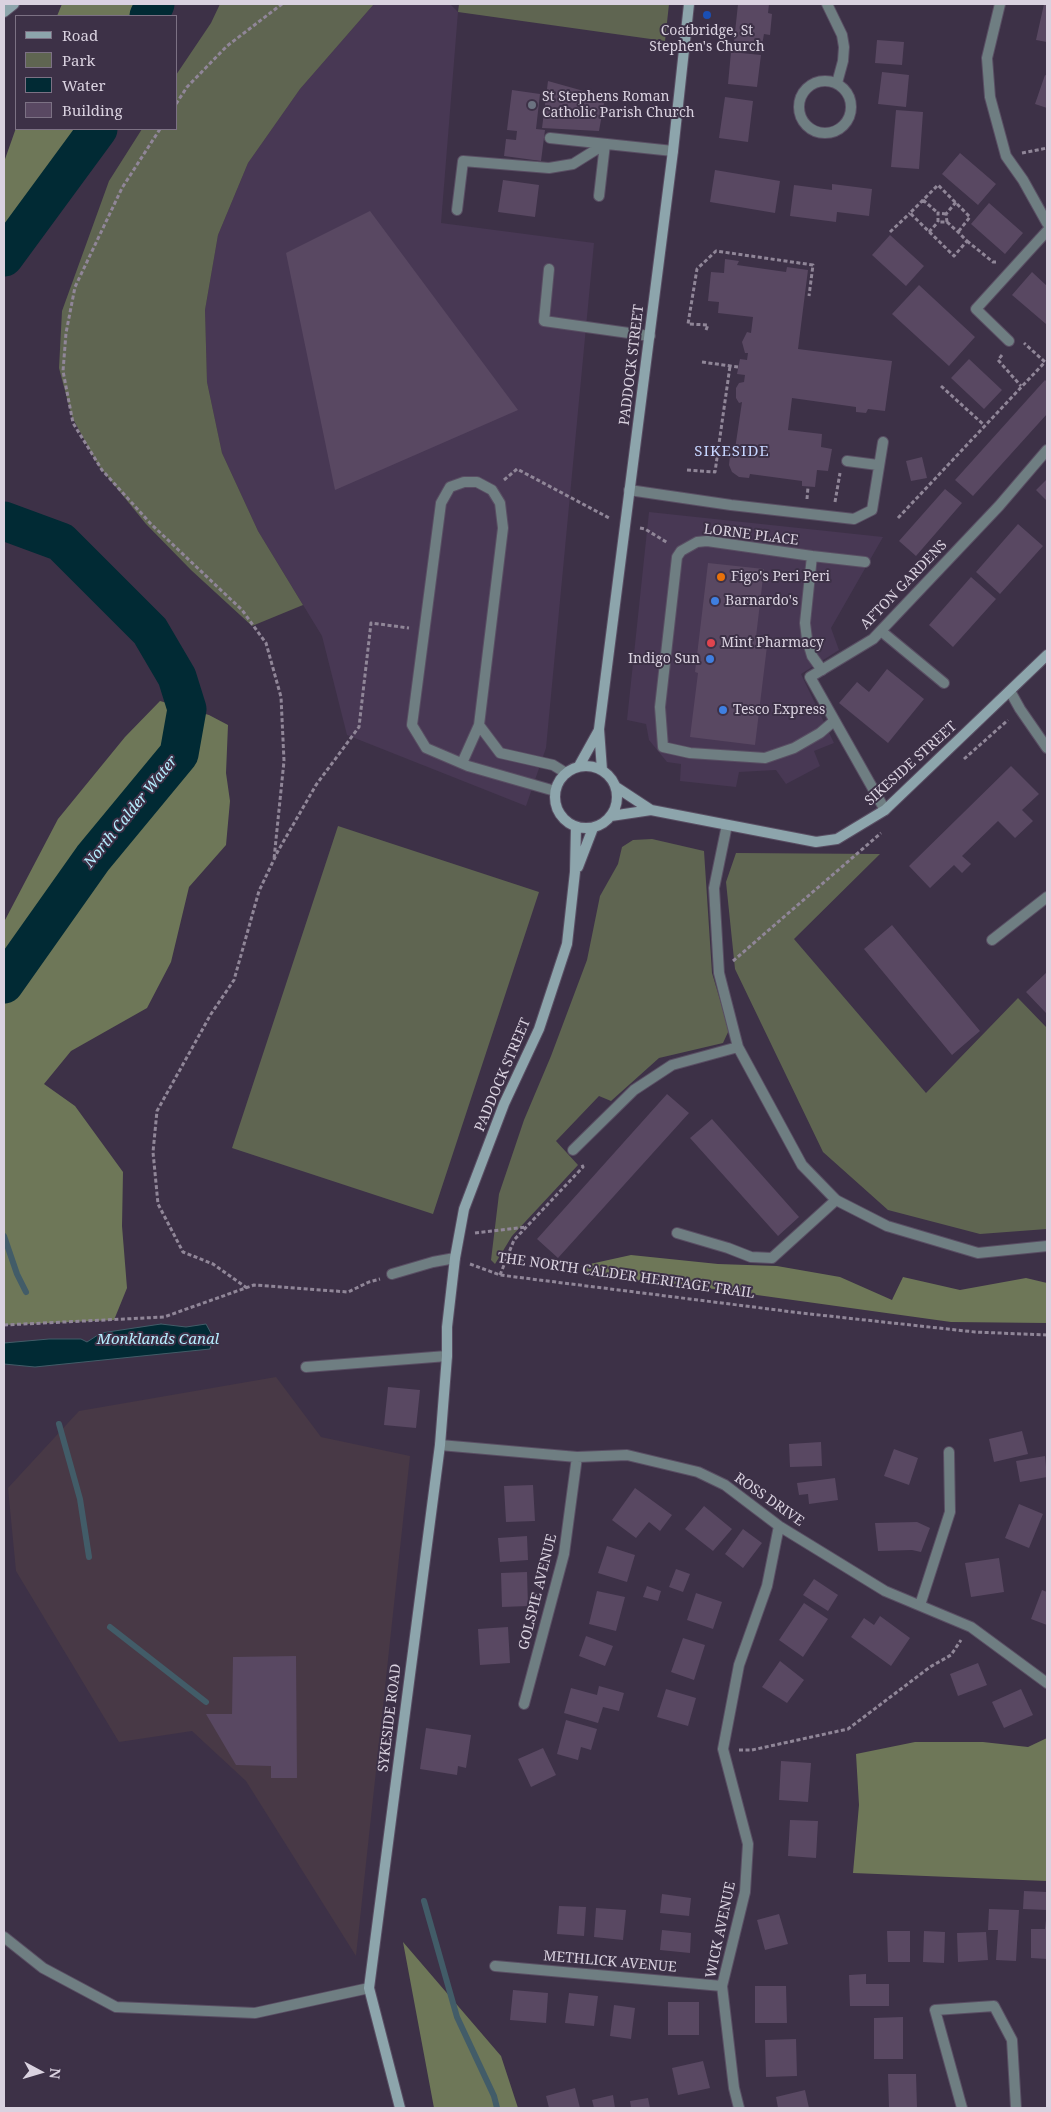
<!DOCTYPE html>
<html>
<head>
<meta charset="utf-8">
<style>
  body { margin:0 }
  #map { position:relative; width:1051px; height:2112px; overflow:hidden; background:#3d3147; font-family:"Noto Serif",serif }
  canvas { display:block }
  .frame { position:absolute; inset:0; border:5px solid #dad2e0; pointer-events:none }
  .legend { position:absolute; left:15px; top:15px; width:162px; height:115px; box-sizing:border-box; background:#3d3147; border:1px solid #7c7184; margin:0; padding:6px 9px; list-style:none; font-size:15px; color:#dad2e0 }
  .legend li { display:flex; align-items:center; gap:10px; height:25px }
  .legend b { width:25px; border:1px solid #7c7184 }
  .north { position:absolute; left:15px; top:2047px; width:50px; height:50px; -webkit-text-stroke:4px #3d3147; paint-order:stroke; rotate:96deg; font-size:14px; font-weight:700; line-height:20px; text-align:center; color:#dad2e0 }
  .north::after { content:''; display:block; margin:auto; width:18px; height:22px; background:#dad2e0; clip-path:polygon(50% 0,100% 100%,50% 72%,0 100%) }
</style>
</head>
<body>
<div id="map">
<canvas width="1051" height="2112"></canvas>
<div class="frame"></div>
<ul class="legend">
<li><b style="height:6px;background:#8da5ac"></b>Road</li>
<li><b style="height:14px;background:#5f6551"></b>Park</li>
<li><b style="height:14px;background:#012a34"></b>Water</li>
<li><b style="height:14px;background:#594862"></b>Building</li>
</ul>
<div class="north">N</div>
</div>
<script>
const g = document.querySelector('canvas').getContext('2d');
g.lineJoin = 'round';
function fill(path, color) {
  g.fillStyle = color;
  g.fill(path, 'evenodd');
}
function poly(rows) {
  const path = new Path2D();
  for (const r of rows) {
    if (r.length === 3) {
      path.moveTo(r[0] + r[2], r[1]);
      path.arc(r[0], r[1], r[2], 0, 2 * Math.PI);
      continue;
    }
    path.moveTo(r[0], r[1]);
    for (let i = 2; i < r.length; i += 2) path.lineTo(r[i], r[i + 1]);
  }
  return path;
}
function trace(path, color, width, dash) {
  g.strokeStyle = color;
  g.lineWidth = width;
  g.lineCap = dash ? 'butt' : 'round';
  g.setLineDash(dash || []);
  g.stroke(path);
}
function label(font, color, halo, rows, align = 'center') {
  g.font = font + ' "Noto Serif",serif';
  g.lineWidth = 4;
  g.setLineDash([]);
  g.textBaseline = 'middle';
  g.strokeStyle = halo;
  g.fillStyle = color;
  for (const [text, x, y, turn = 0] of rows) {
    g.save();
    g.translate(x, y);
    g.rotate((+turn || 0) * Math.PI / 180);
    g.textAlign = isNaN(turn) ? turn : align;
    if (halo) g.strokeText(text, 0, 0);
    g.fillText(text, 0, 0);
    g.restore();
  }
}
fill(poly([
  [374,4,450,4,458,12,441,223,594,243,546,748,526,806,347,735,322,636,258,531,222,453,207,382,205,310,218,235,248,163,300,89],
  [649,512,883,537,831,628,839,650,801,674,834,743,814,751,820,766,786,784,776,770,739,772,736,787,680,781,681,764,667,762,649,740,646,724,627,720]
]), '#483854');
fill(poly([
  [276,1377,321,1437,410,1456,356,1956,246,1781,192,1731,119,1742,16,1571,8,1488,79,1411]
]), '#483946');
fill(poly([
  [220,4,374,4,300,89,248,163,218,235,205,310,207,382,222,453,258,531,303,605,252,626,191,570,146,524,98,465,72,417,59,368,62,311,109,181,142,129,176,129,176,75,211,23],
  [459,4,669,4,665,41,458,12],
  [338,826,539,892,433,1214,232,1148],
  [652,839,704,851,712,973,729,1030,723,1043,659,1058,611,1101,599,1096,556,1141,578,1165,512,1236,495,1264,491,1260,499,1194,524,1120,551,1056,587,960,600,896,618,864,622,847,633,840],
  [736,853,880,854,794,939,926,1093,1018,998,1047,1028,1047,1229,980,1234,888,1210,823,1152,735,969,726,882]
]), '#5f6551');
fill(poly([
  [62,4,143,4,138,16,57,16],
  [16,128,84,129,4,238,4,162],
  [160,701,209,715,228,725,226,773,230,801,226,845,189,887,171,962,147,1008,71,1051,44,1084,75,1106,123,1172,122,1226,127,1288,114,1320,4,1325,4,922,58,819,125,737],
  [631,1255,718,1264,777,1266,840,1277,892,1300,903,1277,960,1290,1026,1278,1047,1283,1047,1323,951,1322,678,1284,591,1277,581,1266],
  [1047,1738,1047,1881,853,1873,859,1805,856,1754,915,1742,983,1742,1028,1747],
  [403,1942,501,2056,518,2108,434,2108]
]), '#6e7758');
const water = poly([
  [161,1324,186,1327,206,1324,213,1337,210,1349,35,1367,4,1364,4,1343,49,1339,81,1339,87,1342,101,1333,161,1324]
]);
fill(water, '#012a34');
trace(water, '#425c68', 1);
trace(poly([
  [4,1236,17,1274,26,1292],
  [59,1424,80,1499,89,1557],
  [110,1627,206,1702],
  [424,1901,457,2017,494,2096,497,2108]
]), '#425c68', 6);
trace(poly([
  [149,16,155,4],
  [4,257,98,129],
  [4,521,61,542,150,631,177,677,187,709,179,754,93,858,4,984]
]), '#012a34', 39);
fill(poly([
  [738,4,769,4,768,13,772,14,770,35,764,34,762,45,734,42],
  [1044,4,1047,4,1047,42,1036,40],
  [877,40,904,42,902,65,875,63],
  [731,52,761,55,757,87,728,84],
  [882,72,909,75,906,107,878,104],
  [1045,75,1047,76,1047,108,1035,104],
  [548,81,605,97,599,131,542,128],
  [512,90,540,94,536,129,545,130,541,161,504,156,506,139,516,140,517,131,507,130],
  [725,97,753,101,748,142,719,138],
  [896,110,923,112,919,169,891,167],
  [960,153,996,184,978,205,942,174],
  [715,170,780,181,775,213,710,202],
  [503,180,539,185,535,217,498,212],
  [832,184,872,189,869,216,837,212,836,222,790,216,794,185,832,190],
  [989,203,1023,233,1005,254,971,224],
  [370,211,518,410,335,490,286,253],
  [890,235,924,266,906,286,872,255],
  [725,259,739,261,737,265,786,272,787,267,808,270,798,349,892,361,885,411,868,409,866,413,856,412,856,407,792,398,788,430,822,434,821,447,832,449,828,471,817,470,815,487,802,486,802,481,750,474,749,478,739,477,732,472,729,465,730,455,734,456,742,402,739,403,736,398,736,388,739,383,744,382,745,375,737,374,740,359,747,360,748,353,745,353,742,342,747,332,751,333,753,317,718,313,719,302,708,301,711,272,724,273],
  [1032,272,1047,286,1046,324,1012,295],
  [919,285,975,337,949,366,892,314],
  [969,359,1002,390,984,409,951,378],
  [1045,380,1047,382,1047,414,973,496,955,480],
  [922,457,927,478,911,481,906,461],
  [1047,479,1047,501,1036,490],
  [945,489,962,503,916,556,899,541],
  [1018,524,1043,546,1000,594,976,572],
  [708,563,764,569,756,637,768,638,755,745,690,737,698,673,695,672],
  [971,577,996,599,953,647,929,625],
  [887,669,924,699,888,743,839,703,857,682,869,692],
  [1011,766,1039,794,1022,810,1033,821,1015,838,998,821,962,856,971,864,962,873,954,865,930,888,909,866],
  [892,925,980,1031,952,1055,864,949],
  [1047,972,1047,1012,1046,1013,1026,992],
  [667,1094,689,1113,558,1258,537,1239],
  [712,1119,799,1217,778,1236,690,1138],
  [388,1387,420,1390,416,1428,384,1425],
  [1022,1431,1028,1454,994,1462,989,1439],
  [821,1442,822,1466,790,1467,789,1444],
  [894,1449,918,1458,909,1485,884,1476],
  [1045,1456,1047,1477,1020,1482,1016,1461],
  [835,1478,838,1500,809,1504,808,1494,799,1495,797,1483],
  [533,1485,535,1521,506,1522,504,1486],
  [635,1488,672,1515,660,1531,649,1522,636,1538,612,1520],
  [1019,1504,1043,1514,1029,1548,1005,1538],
  [704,1506,732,1529,713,1551,685,1529],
  [917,1522,930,1528,921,1552,912,1550,878,1551,875,1523],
  [743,1529,762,1543,743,1568,725,1554],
  [527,1536,528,1560,500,1562,498,1538],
  [607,1546,635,1555,627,1582,598,1573],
  [999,1558,1004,1592,971,1597,965,1563],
  [676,1569,690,1574,683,1592,669,1587],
  [527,1572,528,1606,502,1607,501,1573],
  [814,1579,838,1595,828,1611,803,1595],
  [647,1586,661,1591,658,1601,643,1597],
  [1042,1590,1047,1592,1047,1625,1031,1619],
  [597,1591,625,1597,616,1631,589,1624],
  [696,1593,722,1602,713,1629,687,1620],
  [804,1603,828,1619,803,1657,779,1640],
  [880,1616,910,1638,891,1666,851,1637,864,1618,874,1625],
  [508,1627,510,1663,480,1665,478,1629],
  [586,1636,613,1646,605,1666,579,1656],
  [683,1638,705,1645,694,1680,671,1672],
  [296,1656,297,1778,271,1778,271,1766,236,1765,206,1714,232,1714,233,1657],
  [780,1661,804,1680,787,1703,762,1687],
  [978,1663,987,1685,958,1696,950,1674],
  [599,1686,624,1693,619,1711,603,1707,598,1723,564,1713,571,1688,597,1695],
  [666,1689,696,1698,688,1726,657,1717],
  [1021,1689,1033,1715,1004,1728,992,1702],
  [566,1720,597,1729,591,1750,581,1747,578,1760,557,1754],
  [426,1728,471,1735,466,1768,458,1766,457,1775,420,1769],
  [543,1748,556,1775,531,1787,518,1759],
  [781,1761,811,1763,808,1802,779,1800],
  [790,1820,818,1821,816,1858,788,1856],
  [1024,1891,1047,1892,1047,1910,1023,1909],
  [662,1894,691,1898,689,1916,660,1913],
  [559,1906,586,1907,584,1936,557,1934],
  [596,1908,626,1910,623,1940,594,1937],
  [989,1909,1019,1910,1016,1961,996,1960,998,1930,988,1930],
  [779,1914,788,1944,765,1950,757,1920],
  [1046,1920,1047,1920,1047,1959,1031,1958,1031,1929,1045,1929],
  [662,1930,691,1933,690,1953,660,1950],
  [887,1931,910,1931,910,1962,888,1962],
  [924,1931,945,1932,944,1963,923,1962],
  [986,1932,988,1960,958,1962,957,1933],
  [866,1974,866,1984,889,1984,889,2006,850,2006,849,1975],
  [755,1986,786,1986,787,2023,755,2023],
  [513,1990,548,1993,546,2023,510,2020],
  [569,1993,598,1996,594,2026,565,2023],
  [668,2002,699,2002,699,2035,668,2035],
  [614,2005,635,2008,631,2039,610,2036],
  [903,2017,903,2059,874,2059,874,2018],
  [796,2039,797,2076,766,2077,765,2040],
  [703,2061,710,2088,678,2095,672,2068],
  [888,2074,916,2074,917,2108,889,2108],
  [575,2088,580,2108,549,2108,546,2096],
  [805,2090,809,2108,778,2108,776,2097],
  [613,2095,615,2108,594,2108,592,2100],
  [648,2098,650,2108,631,2108,630,2101]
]), '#594862');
const lane = poly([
  [550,138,673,151],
  [599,196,605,144],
  [457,210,463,161,549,168,573,164,605,144],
  [549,269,544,321,650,336],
  [847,461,878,465],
  [629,490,731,505,854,519,872,510,883,442],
  [812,556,865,562],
  [881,631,944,683],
  [822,670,812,656,807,639,805,623,812,556,707,541,697,542,681,551,677,557,660,707,663,747,690,753,765,758,794,748,820,733,834,721],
  [462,763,479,725],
  [555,791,468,766,426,748,412,725,441,503,450,487,464,482,477,482,492,490,500,503,503,528,479,725,500,753,553,765,566,773],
  [677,1233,728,1248,751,1257,772,1258,836,1200],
  [392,1274,433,1262,455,1258],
  [306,1367,447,1356]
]);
const street = poly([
  [827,4,842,35,844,47,843,61,837,83],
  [1000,4,987,58,990,97,1006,156,1023,180,1047,223],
  [825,107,26],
  [1009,341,976,309,1047,231],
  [1010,691,1020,709,1047,748],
  [885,810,810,677,873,639,999,506,1047,450],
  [727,825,714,888,719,973,738,1047,802,1165,836,1200,887,1226,978,1253,1047,1246],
  [992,940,1047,897],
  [573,1150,634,1090,672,1065,738,1047],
  [440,1445,577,1457,627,1455,698,1472,725,1485,779,1526,885,1591,971,1627,1047,1683],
  [920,1605,950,1512,949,1452],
  [524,1704,564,1554,577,1457],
  [4,1937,43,1968,116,2007,255,2013,369,1988],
  [495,1966,722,1986],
  [739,2108,734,2088,722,1986,745,1892,748,1844,723,1749,739,1665,767,1586,779,1526],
  [962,2108,935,2010,994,2006,1012,2040,1016,2108]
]);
const secondary = poly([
  [4,12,14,4],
  [586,797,31],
  [579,766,599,730],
  [602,770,599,729,673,151,689,4],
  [616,787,651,810],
  [611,816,651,810,816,842,837,839,885,810,1047,655],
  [578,867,593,828],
  [400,2108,369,1988,440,1445,447,1356,447,1327,455,1258,464,1209,504,1104,539,1029,567,944,575,872,576,827]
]);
trace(lane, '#594e63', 12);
trace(street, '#594e63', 12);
trace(secondary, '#594e63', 12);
trace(poly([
  [176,104,187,87,227,46,282,4],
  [160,129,122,188,75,287,66,333,63,371,73,423,102,470,151,524,242,610,266,643,281,697,284,761,274,859],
  [1022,153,1047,148],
  [923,200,938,213],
  [946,214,938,213,938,222,947,222,946,214,956,202],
  [947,222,958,232,967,241,954,256,910,213,938,185,970,217,958,232],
  [890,232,910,213],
  [929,232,938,222],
  [967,241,993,262,996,262],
  [706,330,708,325,688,324,697,269,716,251,813,265,809,296],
  [1002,355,998,360,1021,386],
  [702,362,738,367],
  [941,386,984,425],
  [687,470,715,472,730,366],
  [504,480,517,469,611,519],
  [807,499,808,487],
  [835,502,840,473],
  [898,518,1045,362,1024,343],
  [640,528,645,529,668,543],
  [964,759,1008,720],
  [733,961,881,833],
  [475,1233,526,1227],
  [470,1264,500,1275,801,1313,975,1332,1047,1335],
  [500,1275,514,1240,583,1167,581,1163],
  [247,1288,213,1264,183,1252,158,1204,153,1152,157,1111,211,1014,234,980,259,891,278,851,316,785,359,727,371,623,409,628],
  [4,1325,164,1317,254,1285,348,1292,369,1282,380,1279],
  [739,1750,752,1750,848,1729,930,1667,951,1655,961,1640]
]), '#908698', 3, [4, 2.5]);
trace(lane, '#6f7e82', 10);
trace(street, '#6f7e82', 10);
trace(secondary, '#8da5ac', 10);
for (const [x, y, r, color] of [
  [707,15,5,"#1a4fb4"],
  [532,105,5,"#6b7280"],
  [721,577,5,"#e8710a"],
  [715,601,5,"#3f7fe0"],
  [711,643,5,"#e0444e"],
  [710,659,5,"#3f7fe0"],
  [723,710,5,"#3f7fe0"]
]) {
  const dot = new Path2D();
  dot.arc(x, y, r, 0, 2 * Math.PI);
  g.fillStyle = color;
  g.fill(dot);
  trace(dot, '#3d3147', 2);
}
label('14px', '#dad2e0', '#3d3147', [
  ["Coatbridge, St",707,31,"center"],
  ["Stephen's Church",707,47,"center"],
  ["St Stephens Roman",542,97],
  ["Catholic Parish Church",542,113],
  ["Figo's Peri Peri",731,577],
  ["Barnardo's",725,601],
  ["Mint Pharmacy",721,643],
  ["Indigo Sun",700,659,"right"],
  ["Tesco Express",733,710]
], 'left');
label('14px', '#dad2e0', '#3d3147', [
  ["PADDOCK STREET",632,365,-83],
  ["LORNE PLACE",751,535,7],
  ["AFTON GARDENS",904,585,-46],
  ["SIKESIDE STREET",911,764,-42],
  ["PADDOCK STREET",503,1075,-67],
  ["THE NORTH CALDER HERITAGE TRAIL",626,1276,8],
  ["ROSS DRIVE",769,1500,35],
  ["GOLSPIE AVENUE",538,1592,-76],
  ["SYKESIDE ROAD",390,1718,-83],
  ["WICK AVENUE",721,1930,-78],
  ["METHLICK AVENUE",610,1962,5]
]);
g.letterSpacing = '1px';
label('15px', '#c6d5ff', '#3d3147', [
  ["SIKESIDE",732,452]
]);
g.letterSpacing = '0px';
label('italic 15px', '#b5edfe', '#3d3147', [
  ["North Calder Water",131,812,-51],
  ["Monklands Canal",158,1340]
]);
</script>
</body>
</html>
